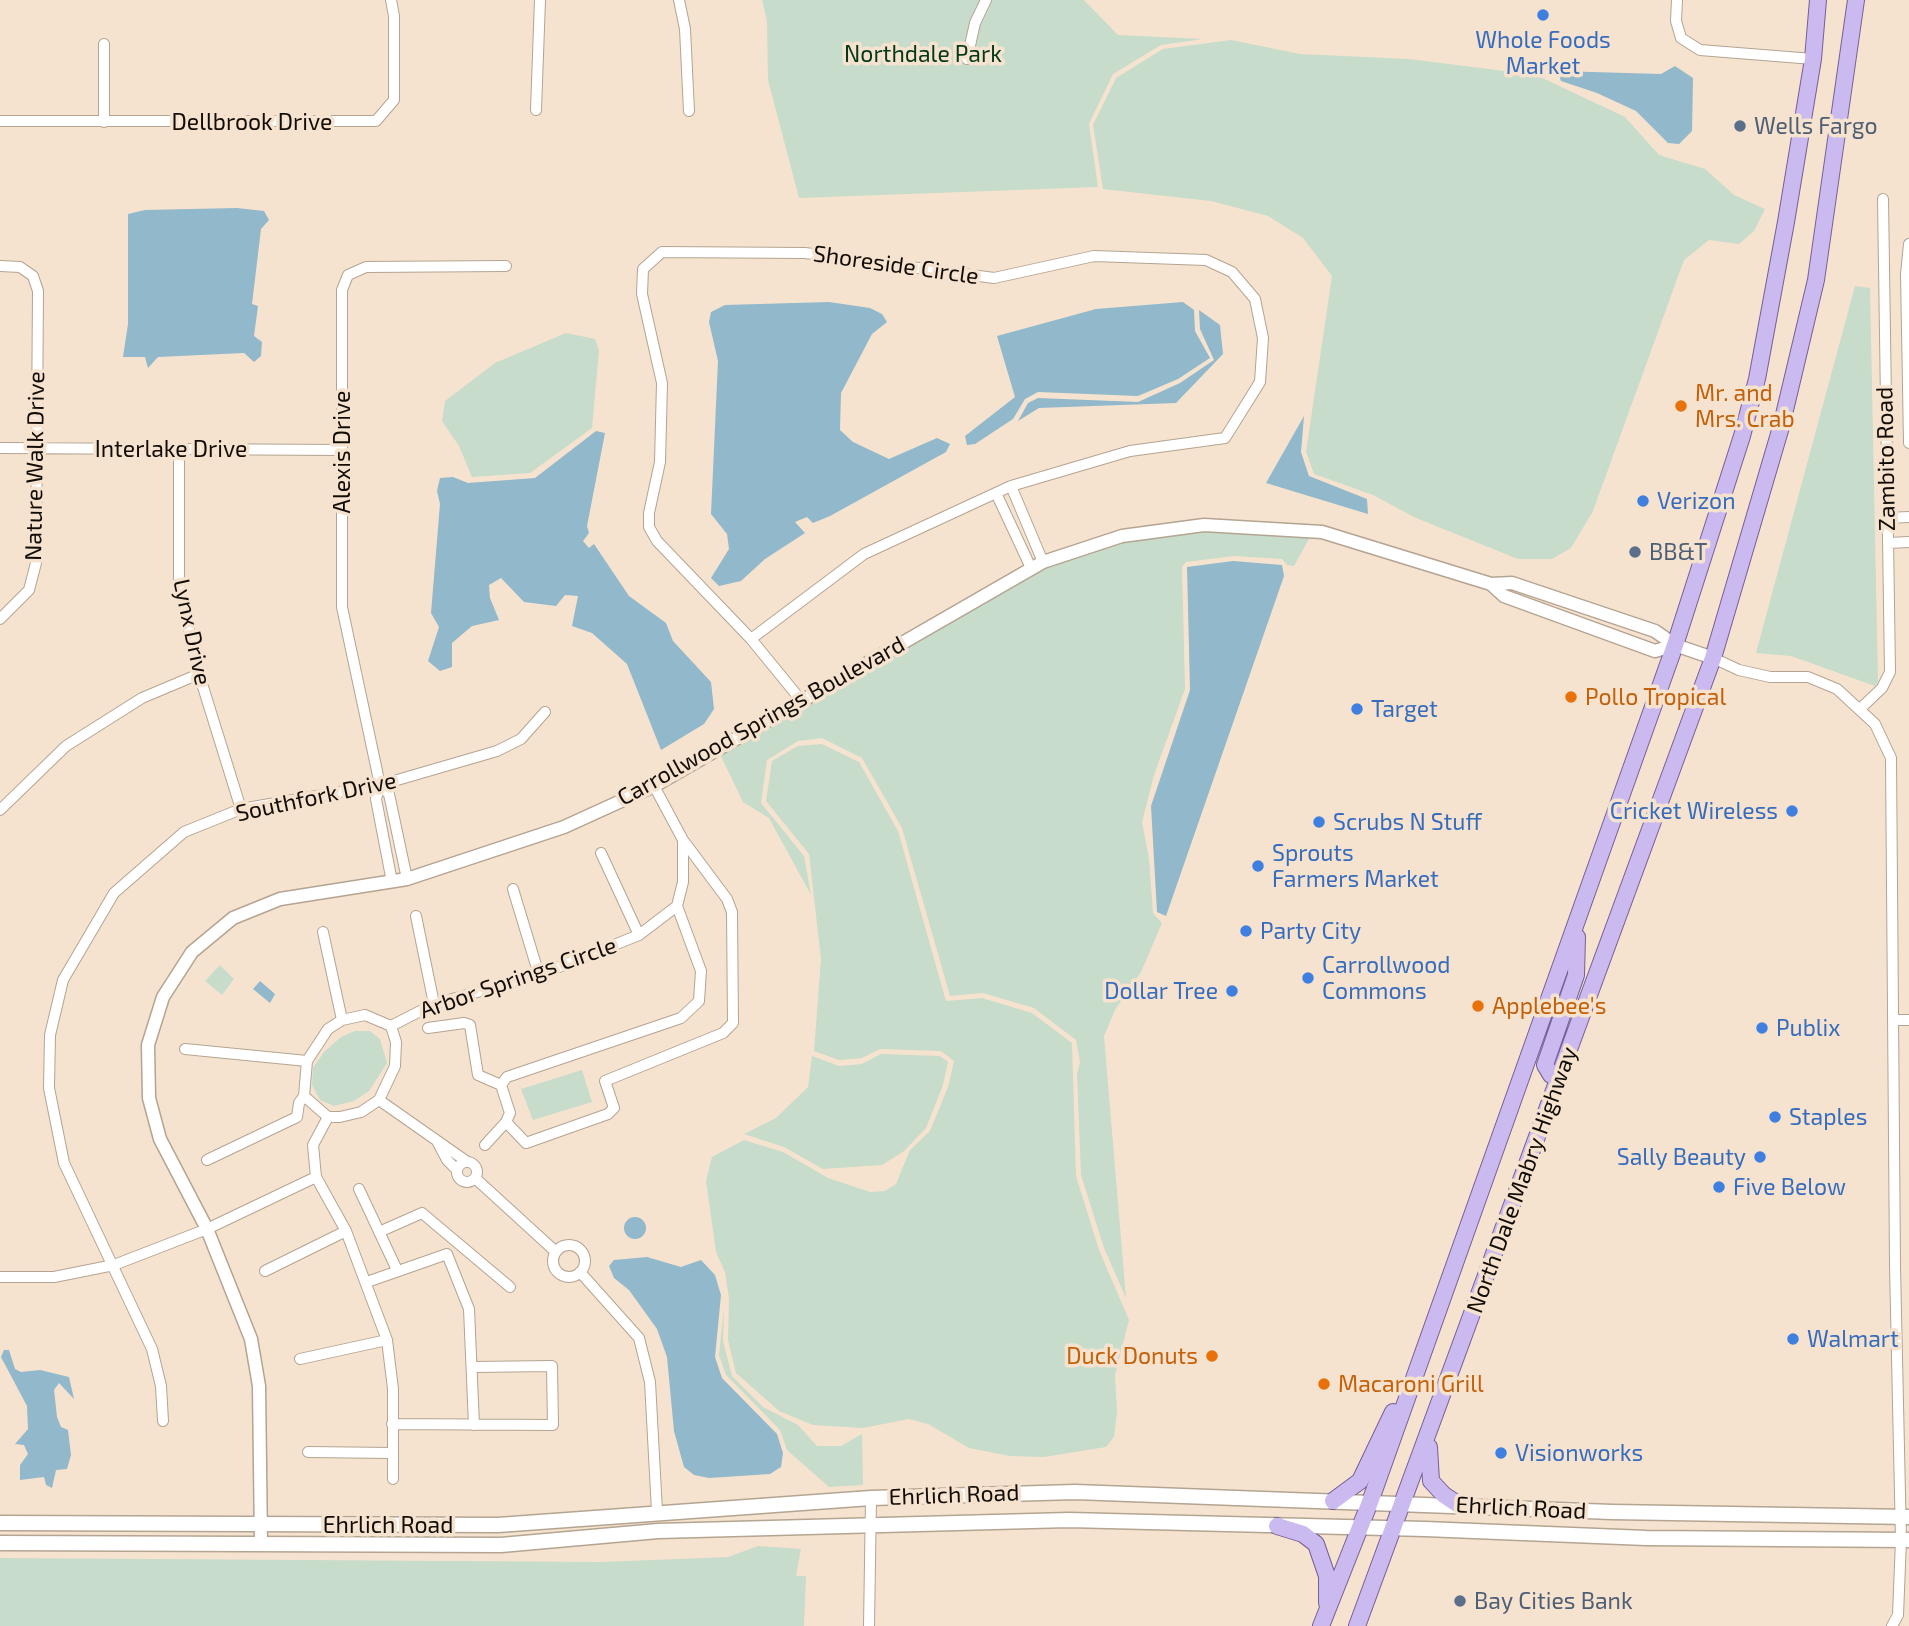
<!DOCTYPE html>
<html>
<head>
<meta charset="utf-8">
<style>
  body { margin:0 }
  canvas { display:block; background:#f5e3cf }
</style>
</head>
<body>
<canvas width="1909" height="1626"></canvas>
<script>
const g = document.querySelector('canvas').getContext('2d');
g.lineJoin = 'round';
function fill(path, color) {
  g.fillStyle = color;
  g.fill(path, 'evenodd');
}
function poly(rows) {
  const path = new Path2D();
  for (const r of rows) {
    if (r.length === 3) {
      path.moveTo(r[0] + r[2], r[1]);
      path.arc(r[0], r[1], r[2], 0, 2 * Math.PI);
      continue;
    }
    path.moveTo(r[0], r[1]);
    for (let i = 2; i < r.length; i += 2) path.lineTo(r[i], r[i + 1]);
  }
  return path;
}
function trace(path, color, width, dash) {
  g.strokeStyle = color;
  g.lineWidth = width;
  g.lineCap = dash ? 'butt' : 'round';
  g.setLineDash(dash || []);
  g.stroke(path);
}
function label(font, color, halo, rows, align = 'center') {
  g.font = font + ' "Exo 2",sans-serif';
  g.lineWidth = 7;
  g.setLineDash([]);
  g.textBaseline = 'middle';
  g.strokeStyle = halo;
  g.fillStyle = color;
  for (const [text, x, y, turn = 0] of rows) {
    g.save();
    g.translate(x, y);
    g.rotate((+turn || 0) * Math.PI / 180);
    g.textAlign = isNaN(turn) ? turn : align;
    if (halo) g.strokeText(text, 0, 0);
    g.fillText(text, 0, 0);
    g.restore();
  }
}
fill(poly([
  [762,0,1084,0,1118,35,1203,39,1161,45,1113,74,1089,124,1098,187,799,198,768,80,767,21],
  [1231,40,1300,54,1409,59,1536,75,1625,117,1659,155,1705,169,1734,195,1765,209,1754,231,1739,244,1709,240,1684,260,1593,511,1571,548,1552,559,1518,559,1416,518,1373,495,1314,474,1306,452,1332,276,1303,238,1268,216,1211,201,1103,189,1093,125,1116,78,1163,49],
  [1855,286,1870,288,1878,682,1875,686,1791,656,1756,653],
  [566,333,595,339,599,350,592,428,530,473,472,477,459,446,442,421,445,401,495,363],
  [1204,531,1310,537,1294,566,1287,565,1282,559,1234,556,1186,562,1182,567,1185,689,1154,775,1142,822,1149,859,1153,913,1162,923,1141,972,1115,1010,1104,1036,1126,1298,1104,1248,1081,1175,1077,1074,1080,1062,1076,1040,1034,1008,983,993,950,996,902,828,862,758,822,738,798,741,767,760,761,803,804,856,811,895,769,818,743,802,720,754,1045,568,1123,543],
  [822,744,859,762,898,831,946,1001,982,998,1032,1013,1072,1043,1076,1176,1099,1250,1129,1320,1115,1375,1117,1412,1114,1437,1106,1447,1044,1457,1010,1456,969,1448,928,1424,909,1419,863,1428,813,1425,779,1411,736,1373,728,1340,729,1298,725,1272,716,1252,706,1181,712,1157,744,1140,783,1152,828,1178,870,1192,885,1191,896,1184,910,1150,930,1131,948,1087,954,1061,941,1051,880,1049,862,1058,839,1060,814,1051,821,959,809,854,766,801,772,761,798,746],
  [220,965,234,979,222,995,205,981],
  [355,1031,370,1031,380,1039,387,1063,369,1091,354,1101,334,1106,320,1100,312,1085,313,1068,324,1052,341,1037],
  [881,1054,940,1056,948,1062,943,1085,926,1128,904,1151,882,1165,823,1169,784,1147,744,1134,776,1118,808,1087,812,1056,839,1066,862,1064],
  [582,1070,592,1102,533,1120,521,1089],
  [724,1308,723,1341,732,1376,763,1407,798,1425,817,1446,841,1446,862,1434,863,1485,829,1487,787,1450,780,1430,726,1375,719,1355],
  [758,1546,801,1549,796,1576,806,1576,804,1626,0,1626,0,1558,602,1562,728,1557]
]), '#c7dccb');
fill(poly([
  [1675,66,1693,78,1692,131,1679,144,1668,143,1636,111,1597,93,1561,81,1557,71,1661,74],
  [237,208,264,211,269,220,261,229,252,304,258,306,254,336,262,342,261,356,254,362,244,353,158,357,148,368,145,357,123,357,128,324,128,214,145,210],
  [829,302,870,308,882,314,887,322,872,334,841,393,840,430,853,442,889,459,937,438,950,444,946,452,830,516,813,523,807,517,795,522,805,533,765,559,741,581,719,586,711,578,729,549,727,534,711,514,718,361,709,322,711,312,725,305],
  [1183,302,1194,310,1195,331,1210,358,1178,379,1138,396,1038,392,1025,399,1013,419,975,444,967,445,965,436,1015,397,997,336,1096,309],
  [1199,310,1220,325,1223,354,1176,403,1039,408,1018,421,1028,403,1038,398,1138,402,1180,383,1214,360,1200,329],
  [1304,416,1301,452,1309,476,1367,499,1368,514,1266,483],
  [596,431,605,433,587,526,589,533,583,541,589,548,594,544,629,596,666,623,673,641,711,682,714,709,704,724,661,750,627,664,592,633,572,626,578,596,565,595,556,606,524,602,501,578,489,585,490,598,499,620,472,626,452,643,452,667,440,671,428,661,439,627,431,613,440,504,437,491,440,478,453,477,468,483,535,478],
  [1233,561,1282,565,1284,576,1166,916,1157,912,1151,806,1190,690,1187,567],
  [260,981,275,994,270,1003,253,989],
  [635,1228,11],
  [647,1257,681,1267,701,1260,715,1275,721,1295,715,1357,722,1378,777,1434,783,1453,781,1467,770,1474,709,1478,694,1475,684,1467,674,1431,667,1357,657,1329,629,1290,614,1278,609,1266,614,1260],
  [4,1350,9,1350,15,1369,21,1372,40,1370,69,1377,74,1399,59,1383,54,1390,57,1417,61,1427,68,1430,71,1455,67,1469,56,1470,52,1488,46,1485,44,1477,20,1480,20,1465,28,1454,24,1445,15,1444,28,1429,27,1406,1,1357]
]), '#91b8cb');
const minor = poly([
  [679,0,685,29,689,111],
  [1677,0,1676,21,1681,38,1700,50,1813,59],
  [967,59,975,23,986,0],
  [536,110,540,0],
  [0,121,376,121,394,100,394,16,391,0],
  [104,122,104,44],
  [1909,244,1906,274,1909,443],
  [0,266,20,267,33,276,38,291,36,563,29,590,0,619],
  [0,448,341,450],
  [179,449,179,586,199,674,241,809],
  [1011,486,1043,562],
  [996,493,1031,568],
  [1887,518,1909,517],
  [1888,543,1909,542],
  [751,639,864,554,1011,486,1130,451,1225,438,1260,382,1263,338,1255,299,1232,272,1206,260,1094,256,994,278,805,253,662,252,643,269,642,294,662,383,660,462,649,513,649,527,657,541,751,639,800,699],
  [1713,658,1739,670,1770,677,1808,677,1837,689,1875,724,1891,758,1895,1266,1901,1540,1898,1615,1892,1626],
  [1861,708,1882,688,1890,672,1883,199],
  [380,785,389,794,407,879],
  [0,810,66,746,142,698,199,674],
  [601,853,639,935],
  [392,882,376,799,380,785,342,607,342,290,348,275,366,267,506,266],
  [513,889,539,975],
  [677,906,701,971,699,1001,681,1018,507,1077,501,1085,510,1113,506,1122,526,1143,608,1114,614,1108,605,1081,723,1033,733,1023,732,912,727,899,683,840],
  [416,916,434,1004],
  [323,932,342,1020],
  [365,1015,391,1026,396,1042,395,1066,379,1100,361,1112,340,1117,328,1117,304,1096,307,1061,328,1029,342,1020,365,1015],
  [1895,1020,1909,1020],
  [391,1026,434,1004,539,975,639,935,677,906,683,882,683,840,654,786],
  [428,1028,464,1023,470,1025,478,1075,501,1085],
  [185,1049,307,1061],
  [379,1100,466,1161],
  [328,1117,313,1145,316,1177,346,1231,387,1340,393,1389,393,1479],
  [438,1143,447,1160,457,1170],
  [485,1145,506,1122],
  [207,1160,297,1117,299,1103,304,1096],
  [467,1172,10],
  [475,1178,556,1252],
  [359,1189,397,1270],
  [379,1232,422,1213,510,1287],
  [569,1261,16],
  [265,1271,346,1231],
  [580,1272,639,1338,650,1382,657,1511],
  [0,1277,54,1277,114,1265,207,1229,316,1177],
  [367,1282,447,1254,469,1309,474,1425],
  [300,1359,387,1340],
  [163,1421,161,1386,152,1349,64,1163,49,1088,50,1035,63,980,114,893,184,832,241,809,380,785,497,751,521,739,545,712],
  [392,1424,553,1425,552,1366,474,1367],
  [308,1452,392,1453],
  [869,1626,871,1498]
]);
const tertiary = poly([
  [1491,584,1504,596,1655,651,1675,645],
  [261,1544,259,1386,251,1339,207,1229,160,1139,149,1098,148,1045,163,997,192,952,233,918,280,899,407,879,564,827,654,786,1043,562,1122,536,1204,525,1322,532,1491,584,1512,583,1655,631,1675,645,1713,658]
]);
const secondary = poly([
  [0,1523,498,1525,871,1498,1075,1492,1612,1512,1909,1517],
  [0,1543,501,1545,658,1531,1069,1520,1425,1529,1646,1538,1909,1540]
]);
const primary = poly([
  [1559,1078,1551,1075,1545,1065,1576,975,1577,937],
  [1429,1447,1431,1481,1444,1495,1459,1505],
  [1333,1501,1360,1481,1393,1412],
  [1277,1526,1303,1534,1316,1544,1327,1576,1327,1603],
  [1321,1626,1370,1502,1675,645,1742,436,1757,379,1786,222,1813,59,1818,0],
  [1357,1626,1713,658,1781,427,1816,280,1856,0]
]);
trace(minor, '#b4a491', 12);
trace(tertiary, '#b4a491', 15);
trace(secondary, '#b4a491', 17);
trace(primary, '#745f96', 18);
trace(minor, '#fff', 10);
trace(tertiary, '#fff', 12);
trace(secondary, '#fff', 14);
trace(primary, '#cbbaef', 16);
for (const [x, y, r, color] of [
  [1543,15,7,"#3f7fe0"],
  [1740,126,7,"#5c6f8a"],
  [1681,406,7,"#e8710a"],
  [1643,501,7,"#3f7fe0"],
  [1635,552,7,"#5c6f8a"],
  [1571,697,7,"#e8710a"],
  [1357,709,7,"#3f7fe0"],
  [1792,811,7,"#3f7fe0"],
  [1319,822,7,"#3f7fe0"],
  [1258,866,7,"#3f7fe0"],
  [1246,931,7,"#3f7fe0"],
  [1308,978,7,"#3f7fe0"],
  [1232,991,7,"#3f7fe0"],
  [1478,1006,7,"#e8710a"],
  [1762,1028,7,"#3f7fe0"],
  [1775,1117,7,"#3f7fe0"],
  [1760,1157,7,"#3f7fe0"],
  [1719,1187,7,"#3f7fe0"],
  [1793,1339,7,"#3f7fe0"],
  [1212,1356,7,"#e8710a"],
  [1324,1384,7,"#e8710a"],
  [1501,1453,7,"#3f7fe0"],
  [1460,1601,7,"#5c6f8a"]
]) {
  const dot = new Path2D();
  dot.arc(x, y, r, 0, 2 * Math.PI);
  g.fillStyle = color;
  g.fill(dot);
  trace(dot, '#f5e3cf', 2.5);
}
label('23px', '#366cbe', '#f5e3cf', [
  ["Whole Foods",1543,40,"center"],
  ["Market",1543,66,"center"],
  ["Verizon",1657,501],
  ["Target",1371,709],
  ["Cricket Wireless",1778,811,"right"],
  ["Scrubs N Stuff",1333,822],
  ["Sprouts",1272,853],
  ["Farmers Market",1272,879],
  ["Party City",1260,931],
  ["Carrollwood",1322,965],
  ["Commons",1322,991],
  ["Dollar Tree",1218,991,"right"],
  ["Publix",1776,1028],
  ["Staples",1789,1117],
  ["Sally Beauty",1746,1157,"right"],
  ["Five Below",1733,1187],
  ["Walmart",1807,1339],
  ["Visionworks",1515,1453]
], 'left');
label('23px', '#043918', '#f5e3cf', [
  ["Northdale Park",923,54]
]);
label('23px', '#120c06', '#f5e3cf', [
  ["Dellbrook Drive",252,122],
  ["Shoreside Circle",896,265,8],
  ["Interlake Drive",171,449],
  ["Alexis Drive",342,452,-90],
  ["Zambito Road",1886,459,-91],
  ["Nature Walk Drive",35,466,-89],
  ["Lynx Drive",192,632,78],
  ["Carrollwood Springs Boulevard",761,721,-29],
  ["Southfork Drive",316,797,-12],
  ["Arbor Springs Circle",518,978,-19],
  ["North Dale Mabry Highway",1522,1180,-70],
  ["Ehrlich Road",954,1495,-2],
  ["Ehrlich Road",1521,1508,3],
  ["Ehrlich Road",388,1525]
]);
label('23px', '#4e5e75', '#f5e3cf', [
  ["Wells Fargo",1754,126],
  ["BB&T",1649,552],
  ["Bay Cities Bank",1474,1601]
], 'left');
label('23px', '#c56008', '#f5e3cf', [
  ["Mr. and",1695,393],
  ["Mrs. Crab",1695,419],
  ["Pollo Tropical",1585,697],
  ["Applebee's",1492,1006],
  ["Duck Donuts",1198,1356,"right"],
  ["Macaroni Grill",1338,1384]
], 'left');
</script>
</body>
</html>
